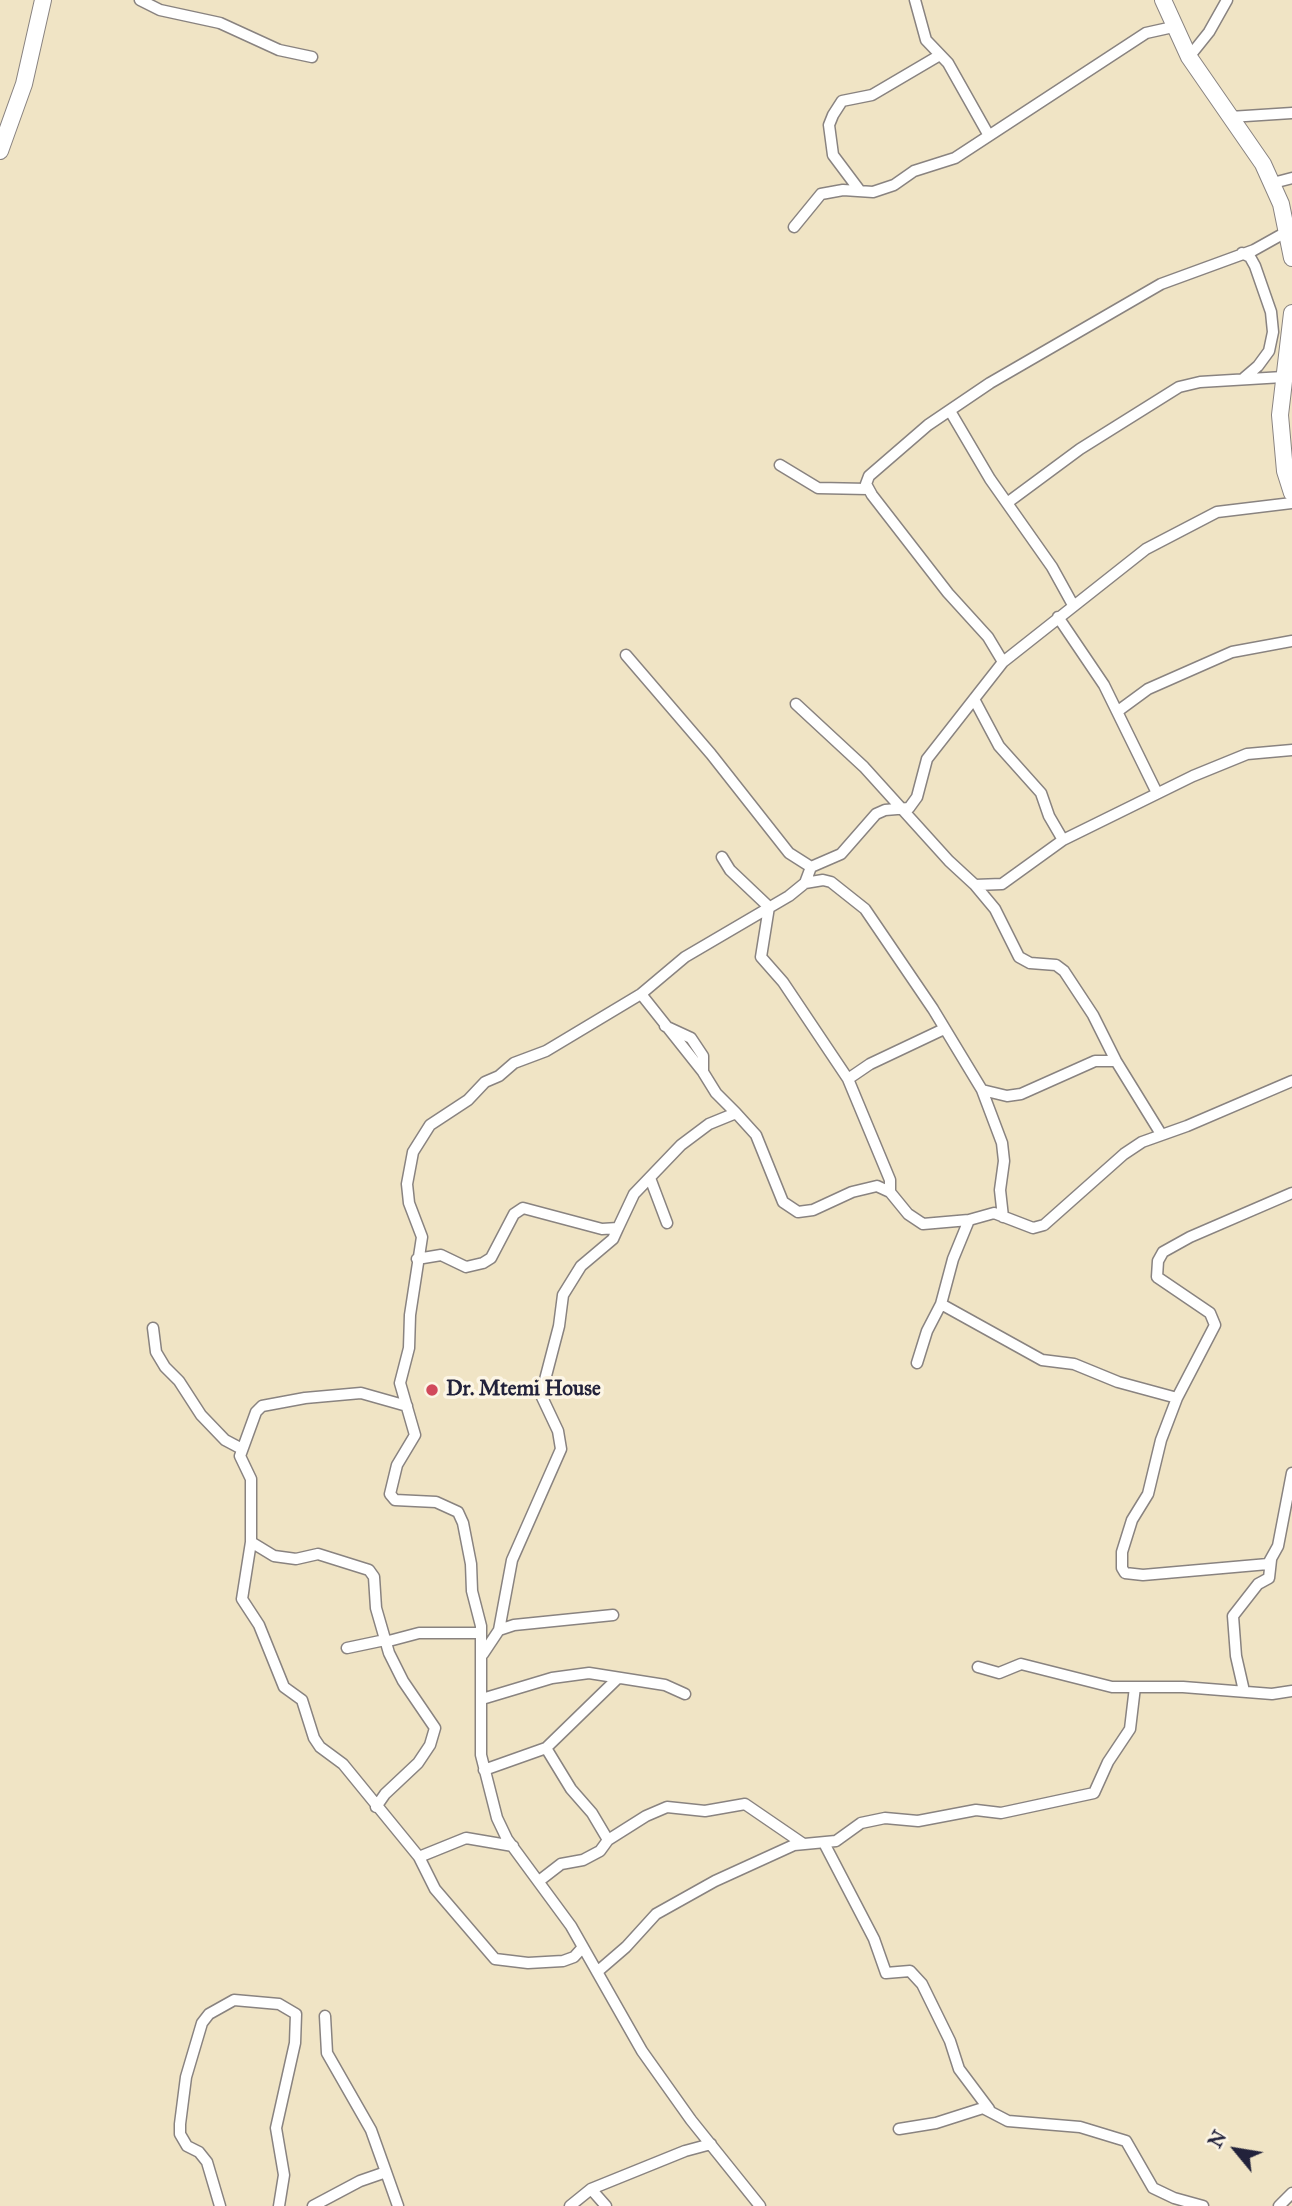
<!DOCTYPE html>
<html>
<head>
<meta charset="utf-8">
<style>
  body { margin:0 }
  #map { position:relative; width:1292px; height:2206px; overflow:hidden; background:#f0e4c5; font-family:"IM FELL Great Primer",serif }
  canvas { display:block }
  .north { position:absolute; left:1201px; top:2115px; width:70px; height:70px; -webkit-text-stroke:5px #fcf5e5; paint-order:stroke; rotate:300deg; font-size:19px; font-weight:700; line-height:28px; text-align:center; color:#22223b }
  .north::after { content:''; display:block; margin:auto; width:24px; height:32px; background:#22223b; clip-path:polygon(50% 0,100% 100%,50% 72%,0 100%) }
</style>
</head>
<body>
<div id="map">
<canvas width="1292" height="2206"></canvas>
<div class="north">N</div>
</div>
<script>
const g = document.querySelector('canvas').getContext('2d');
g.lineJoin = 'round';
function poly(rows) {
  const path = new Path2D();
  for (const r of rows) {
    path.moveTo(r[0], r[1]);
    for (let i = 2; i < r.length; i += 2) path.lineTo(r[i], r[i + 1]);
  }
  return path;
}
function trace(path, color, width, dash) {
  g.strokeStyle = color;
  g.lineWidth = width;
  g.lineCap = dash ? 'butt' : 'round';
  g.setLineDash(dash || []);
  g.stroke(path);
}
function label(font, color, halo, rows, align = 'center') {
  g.font = font + ' "IM FELL Great Primer",serif';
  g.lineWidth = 7;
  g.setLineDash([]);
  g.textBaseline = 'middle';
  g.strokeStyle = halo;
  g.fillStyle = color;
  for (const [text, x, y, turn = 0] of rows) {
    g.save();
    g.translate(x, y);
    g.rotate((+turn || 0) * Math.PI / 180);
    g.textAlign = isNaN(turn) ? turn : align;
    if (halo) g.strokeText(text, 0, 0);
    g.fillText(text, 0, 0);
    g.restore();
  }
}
const street = poly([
  [140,0,160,10,220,23,279,50,312,57],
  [915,0,926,40,948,63,988,134],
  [1189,57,1209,32,1227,0],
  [1230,117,1292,113],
  [1273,183,1292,178],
  [860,191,833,155,829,125,833,115,842,101,872,95,940,55],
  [794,227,821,194,843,190,873,192,894,185,914,171,955,158,1146,33,1173,27],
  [1242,253,1250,257,1255,266,1271,312,1273,332,1269,351,1258,366,1244,378],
  [950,411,990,479,1052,567,1073,605],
  [780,465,818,488,868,489],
  [1007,503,1080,449,1179,387,1200,382,1283,377],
  [1058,617,1104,685,1157,793],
  [626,655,711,754,789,853,811,867],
  [1003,662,988,637,948,593,872,495,866,484,869,476,928,425,990,383,1161,284,1254,250,1288,231],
  [974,699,999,746,1041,793,1049,816,1063,840],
  [796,704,864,767,949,861,975,885,1002,884,1063,840,1193,776,1247,754,1292,750],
  [1118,711,1148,689,1232,652,1292,641],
  [722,857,730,870,769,907,761,957,783,982,848,1079,890,1180,890,1192],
  [805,883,823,880,831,882,865,909,933,1009,982,1090,1002,1143,1004,1161,1000,1190,1003,1217],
  [975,885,995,909,1019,957,1030,963,1056,965,1064,971,1093,1015,1116,1061,1161,1134],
  [641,994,703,1072,716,1093,736,1113],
  [665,1026,691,1038,703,1056,703,1072],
  [848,1079,870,1064,944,1029],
  [982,1090,1007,1096,1021,1094,1095,1061,1116,1061],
  [650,1178,667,1223],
  [1292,1193,1190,1237,1163,1252,1158,1261,1157,1277,1210,1313,1215,1325,1177,1398,1161,1440,1148,1494,1132,1520,1122,1552,1122,1568,1125,1573,1143,1575,1268,1564,1278,1546,1292,1473],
  [417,1259,441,1255,466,1267,483,1263,491,1258,514,1214,523,1208,602,1229,618,1228,634,1194,681,1145,709,1124,736,1113,756,1135,783,1202,798,1212,813,1210,852,1192,877,1186,890,1192,908,1214,923,1224,969,1220,994,1213,1033,1228,1044,1225,1124,1154,1142,1142,1187,1126,1292,1081],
  [941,1304,1042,1360,1074,1364,1118,1382,1177,1398],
  [153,1328,156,1352,165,1367,179,1381,201,1415,225,1440,242,1449],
  [917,1363,927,1331,941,1304,953,1259,969,1220],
  [251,1542,242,1599,259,1625,284,1687,302,1700,314,1738,320,1747,343,1764,419,1857,466,1838,513,1846],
  [499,1630,514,1625,613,1615],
  [385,1642,419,1633,481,1633],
  [347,1648,385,1640],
  [483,1654,499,1630,512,1560,561,1449,558,1431,541,1395,559,1326,563,1295,581,1266,613,1239,618,1228],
  [978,1667,999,1673,1021,1664,1112,1687,1183,1687,1272,1694,1292,1691],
  [1244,1691,1236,1656,1233,1616,1258,1584,1269,1578,1271,1560],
  [482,1699,552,1678,589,1673,665,1685,685,1694],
  [484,1770,546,1748,618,1678],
  [376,1807,385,1794,418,1763,430,1745,435,1728,403,1681,389,1653,376,1608,374,1577,369,1570,318,1554,296,1559,274,1556,251,1542,251,1479,240,1456,256,1412,262,1406,305,1398,361,1393,407,1406],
  [608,1840,646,1816,667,1807,705,1811,745,1804,802,1843],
  [824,1843,874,1939,886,1973,910,1971,922,1984,950,2041,959,2069,989,2109],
  [419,1857,435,1889,495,1959,528,1963,563,1961,574,1957,583,1947],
  [539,1881,561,1864,583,1860,600,1851,608,1840,592,1813,571,1789,546,1748],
  [597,1972,626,1947,656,1914,715,1881,794,1845,836,1841,861,1823,885,1818,918,1821,976,1810,1001,1813,1094,1793,1108,1762,1130,1729,1135,1687],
  [899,2129,936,2123,983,2108,1008,2121,1080,2127,1126,2141,1153,2188,1174,2198,1203,2206],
  [386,2172,398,2206],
  [591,2189,606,2206],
  [220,2206,207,2162,199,2152,187,2146,180,2134,180,2124,186,2077,202,2023,209,2014,234,2000,279,2004,296,2014,295,2043,276,2128,284,2175,279,2206],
  [313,2206,360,2181,386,2172,371,2130,327,2053,325,2016],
  [570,2206,591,2189,685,2151,711,2144],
  [760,2206,691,2120,642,2051,571,1926,507,1839,497,1818,481,1755,481,1626,472,1591,471,1564,463,1523,458,1512,436,1502,395,1500,390,1494,397,1465,415,1435,400,1383,409,1348,410,1315,422,1237,409,1203,407,1184,413,1152,430,1125,468,1100,485,1082,499,1076,514,1063,546,1051,641,994,685,957,789,896,805,883,811,867,841,854,876,814,885,810,909,808,917,797,927,759,1003,662,1146,549,1217,512,1292,503],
  [1279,2206,1292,2193]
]);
const secondary = poly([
  [1163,0,1189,57,1263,164,1281,204,1292,258],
  [0,151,24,84,43,0],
  [1292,313,1280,415,1285,471,1292,493]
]);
trace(street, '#898380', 13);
trace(secondary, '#898380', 18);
trace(street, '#fff', 10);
trace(secondary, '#fff', 16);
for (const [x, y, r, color] of [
  [432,1390,7,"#d1495b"]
]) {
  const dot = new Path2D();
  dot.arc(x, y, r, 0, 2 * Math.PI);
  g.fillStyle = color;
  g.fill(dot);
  trace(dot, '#fcf5e5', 2.5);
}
label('bold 21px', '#22223b', '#fcf5e5', [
  ["Dr. Mtemi House",446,1390]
], 'left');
</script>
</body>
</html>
